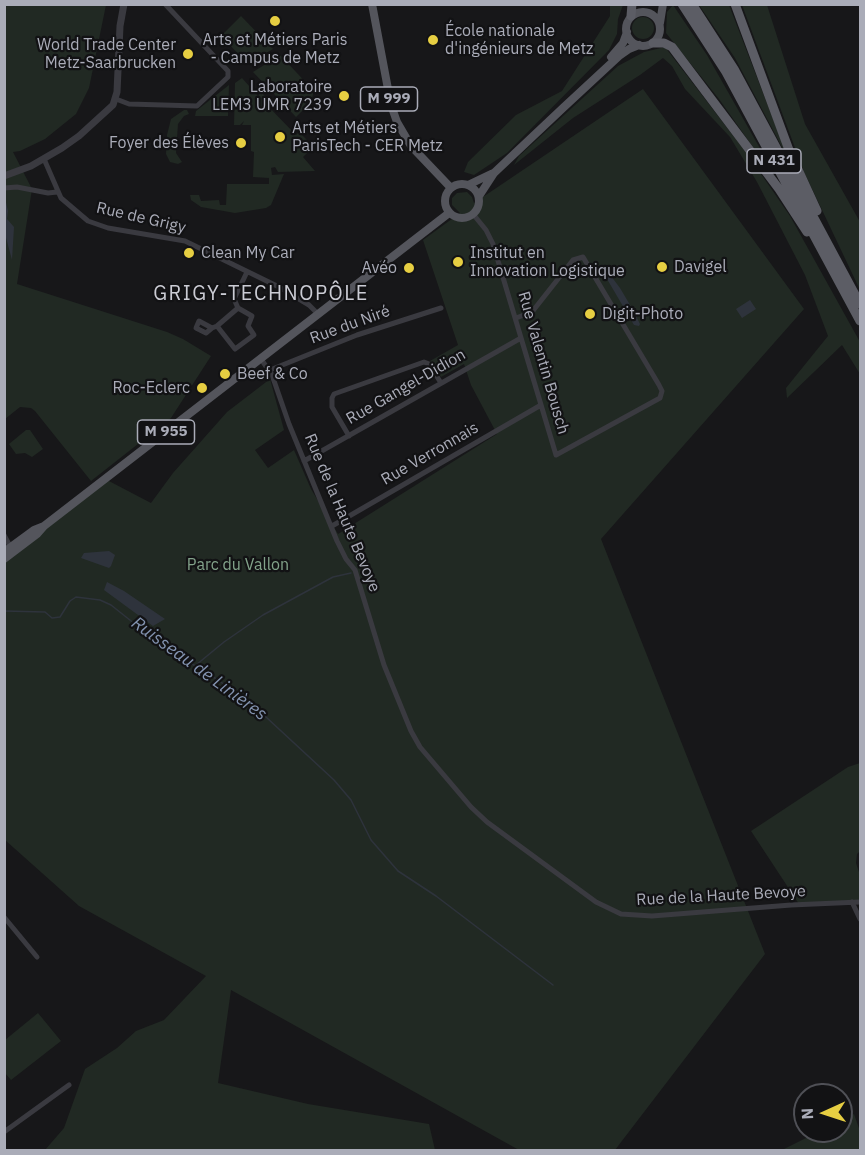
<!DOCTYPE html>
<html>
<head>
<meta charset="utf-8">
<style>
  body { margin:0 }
  #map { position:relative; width:865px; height:1155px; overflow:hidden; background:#171719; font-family:"IBM Plex Sans",sans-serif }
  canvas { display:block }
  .frame { position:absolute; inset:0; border:6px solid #aaacb8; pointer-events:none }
  .north { position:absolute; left:793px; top:1083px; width:60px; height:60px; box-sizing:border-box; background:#121214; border:2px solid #4f5056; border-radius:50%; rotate:267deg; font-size:16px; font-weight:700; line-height:24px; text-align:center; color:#aaacb8 }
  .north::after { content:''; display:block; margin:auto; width:21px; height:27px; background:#e6ce42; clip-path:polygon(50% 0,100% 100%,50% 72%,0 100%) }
</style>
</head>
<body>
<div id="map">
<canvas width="865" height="1155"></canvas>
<div class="frame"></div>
<div class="north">N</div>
</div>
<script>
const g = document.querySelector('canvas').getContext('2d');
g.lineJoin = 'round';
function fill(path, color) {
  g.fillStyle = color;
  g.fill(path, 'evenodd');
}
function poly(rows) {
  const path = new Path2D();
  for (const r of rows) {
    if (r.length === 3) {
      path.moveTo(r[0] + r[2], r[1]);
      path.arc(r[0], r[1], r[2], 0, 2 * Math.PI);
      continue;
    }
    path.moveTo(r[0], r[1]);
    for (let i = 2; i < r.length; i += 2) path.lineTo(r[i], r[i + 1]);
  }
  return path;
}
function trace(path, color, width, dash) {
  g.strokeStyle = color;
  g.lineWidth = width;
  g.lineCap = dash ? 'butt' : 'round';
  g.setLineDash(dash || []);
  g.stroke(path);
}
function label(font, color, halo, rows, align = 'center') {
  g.font = font + ' "IBM Plex Sans",sans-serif';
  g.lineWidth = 4.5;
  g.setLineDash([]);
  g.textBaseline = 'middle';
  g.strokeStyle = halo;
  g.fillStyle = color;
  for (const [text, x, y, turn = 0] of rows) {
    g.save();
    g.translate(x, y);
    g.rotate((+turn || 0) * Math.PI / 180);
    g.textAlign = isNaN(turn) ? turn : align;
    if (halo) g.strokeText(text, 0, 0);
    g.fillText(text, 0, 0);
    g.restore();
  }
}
fill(poly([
  [5,5,106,5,89,88,76,114,45,139,20,151,13,152,32,189,17,284,167,332,183,339,211,356,171,418,91,481,35,411,31,408,20,407,5,419],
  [610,5,623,5,618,19,617,34,609,50,507,153,474,175,464,172,468,162,516,115,562,91,610,16],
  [673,5,707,55,774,173,772,174,719,99,666,33,667,12],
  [699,5,729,5,785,150,784,151,735,58],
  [742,5,767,5,805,124,860,222,860,290,804,172],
  [241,16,273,49,248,64,221,36],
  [643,28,11],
  [665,47,748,155,790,216,860,342,860,374,842,345,787,398,786,388,828,336,805,275,757,182,730,137,685,89,672,66,663,58,640,75,573,118,514,165,519,156,618,66,644,52],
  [280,55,314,91,311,102,296,117,253,72],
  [242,78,258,96,261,92,267,98,264,102,296,135,299,132,307,140,304,144,310,150,303,157,315,171,278,172,275,167,271,168,272,175,284,174,271,205,266,208,235,213,201,207,191,200,190,195,199,195,201,201,219,200,220,205,226,205,227,184,269,184,269,178,253,177,254,152,251,151,251,125,242,125,244,121,240,125,234,125,235,83],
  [229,85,228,116,195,116,196,111],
  [643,89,804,309,601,539,765,954,615,1150,519,1150,231,990,218,1083,308,1104,429,1124,435,1150,45,1150,64,1128,85,1069,117,1048,136,1031,164,1020,206,976,79,906,5,840,5,561,107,480,151,503,173,473,227,412,270,379,284,430,255,450,268,468,294,450,311,489,338,534,497,434,471,385,464,364,441,377,430,361,458,345,423,240,460,213,452,205,452,198,457,193,467,192,472,197,474,203],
  [184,110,187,110,189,114,184,116,178,124,176,153,182,162,178,164,170,162,166,154,167,135,171,119],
  [26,430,30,430,43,449,32,457,25,453,16,454,9,444],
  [860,763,860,851,857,854,856,863,860,875,860,902,799,904,751,831,848,767],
  [38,1013,61,1041,11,1080,5,1073,5,1040],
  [854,1114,860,1131,860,1150,782,1150,820,1131,841,1131,841,1121]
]), '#212923');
fill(poly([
  [5,198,8,211,7,219,14,227,12,260,5,234],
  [608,276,611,276,620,288,633,310,640,324,639,326,634,325,607,279],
  [750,300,756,309,742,318,736,309],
  [109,551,115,555,111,566,109,568,81,558,84,553],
  [107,582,124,591,165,619,153,626,104,590]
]), '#2e333c');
trace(poly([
  [4,611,45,612,52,618,60,617,70,601,76,597,100,600,111,605,160,644,218,680,253,705,334,780,351,800,371,840,398,871,436,896,553,985],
  [196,665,224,642,263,615,333,577,351,573]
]), '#2e333c', 1.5);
trace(poly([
  [116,99,129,104,197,106,228,77,228,71,165,4],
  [44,159,61,198,88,221,108,228,185,241,279,287,309,305,319,315],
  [4,188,17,187,48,193,57,192],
  [473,214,486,230,493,244,556,455,660,398,662,391,659,385,583,257,573,260,532,312,516,318],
  [238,308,217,326,235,349,254,335,248,326,252,316,238,308,234,299,247,272],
  [212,328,206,333,196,328,199,321,212,328,217,326],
  [261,359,272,375,289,424,337,541,346,559,355,570,384,665,411,731,420,747,471,807,487,822,596,902,621,914,652,916,791,905,860,902],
  [270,370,357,335,441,308],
  [349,436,332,407,332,398,334,394,424,362,429,364,441,383],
  [304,461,521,338],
  [332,526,541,405],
  [4,535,11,548],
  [852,902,860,919],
  [4,917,37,957],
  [4,1132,69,1085]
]), '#3a3a40', 5);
trace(poly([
  [4,176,31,166,62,148,79,136,113,105,117,92,120,26,124,4]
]), '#3a3a40', 7);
trace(poly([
  [372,4,391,105,397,122,411,146,451,188],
  [643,29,17],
  [660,23,663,4],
  [611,57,623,43,627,32],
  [462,201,17],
  [468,185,491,174],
  [479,196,494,173,564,107,619,56,629,49,639,45],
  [44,526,449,213],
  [4,552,34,530,44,526,37,534,4,559]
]), '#54555c', 8);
trace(poly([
  [682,4,726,72,860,321],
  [692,4,734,69,860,304],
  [735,4,789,150,817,211],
  [631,16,632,4],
  [653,43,664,43,672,47,779,189,807,232]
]), '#5c5d65', 9);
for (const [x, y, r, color] of [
  [275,21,6,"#e6ce42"],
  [433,40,6,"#e6ce42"],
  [188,54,6,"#e6ce42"],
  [344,96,6,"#e6ce42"],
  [280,137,6,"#e6ce42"],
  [241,143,6,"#e6ce42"],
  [189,253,6,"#e6ce42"],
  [458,262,6,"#e6ce42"],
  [662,267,6,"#e6ce42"],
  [409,268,6,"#e6ce42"],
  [590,314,6,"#e6ce42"],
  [225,374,6,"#e6ce42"],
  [202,388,6,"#e6ce42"]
]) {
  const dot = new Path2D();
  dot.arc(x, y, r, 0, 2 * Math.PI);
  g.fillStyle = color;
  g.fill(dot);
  trace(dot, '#121214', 2);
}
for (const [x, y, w] of [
  [389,99,57],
  [774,161,54],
  [166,432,57]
]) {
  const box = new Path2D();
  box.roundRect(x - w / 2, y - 12, w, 24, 4.5);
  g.fillStyle = '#121214';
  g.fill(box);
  trace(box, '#aaacb8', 1.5);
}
label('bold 15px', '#aaacb8', null, [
  ["M 999",389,99],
  ["N 431",774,161],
  ["M 955",166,432]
]);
label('16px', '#aaacb8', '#121214', [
  ["École nationale",445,31],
  ["d'ingénieurs de Metz",445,49],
  ["Arts et Métiers Paris",275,40,"center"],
  ["- Campus de Metz",275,58,"center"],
  ["World Trade Center",176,45,"right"],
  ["Metz-Saarbrucken",176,63,"right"],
  ["Laboratoire",332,87,"right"],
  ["LEM3 UMR 7239",332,105,"right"],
  ["Arts et Métiers",292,128],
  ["ParisTech - CER Metz",292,146],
  ["Foyer des Élèves",229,143,"right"],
  ["Clean My Car",201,253],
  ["Institut en",470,253],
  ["Innovation Logistique",470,271],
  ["Davigel",674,267],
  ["Avéo",397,268,"right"],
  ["Digit-Photo",602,314],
  ["Beef & Co",237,374],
  ["Roc-Eclerc",190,388,"right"]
], 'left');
label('16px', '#aaacb8', '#121214', [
  ["Rue de Grigy",141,218,13],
  ["Rue du Niré",350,325,-20],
  ["Rue Valentin Bousch",543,363,74],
  ["Rue Gangel-Didion",406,387,-30],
  ["Rue Verronnais",430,454,-30],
  ["Rue de la Haute Bevoye",342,513,67],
  ["Rue de la Haute Bevoye",721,896,-3]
]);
label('16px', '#82a28a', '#121214', [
  ["Parc du Vallon",238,565]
]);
label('italic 18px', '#8393b0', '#121214', [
  ["Ruisseau de Linières",199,669,36]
]);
g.letterSpacing = '1.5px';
label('20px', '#cbccd4', '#121214', [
  ["GRIGY-TECHNOPÔLE",261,294]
]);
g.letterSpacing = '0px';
</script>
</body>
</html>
